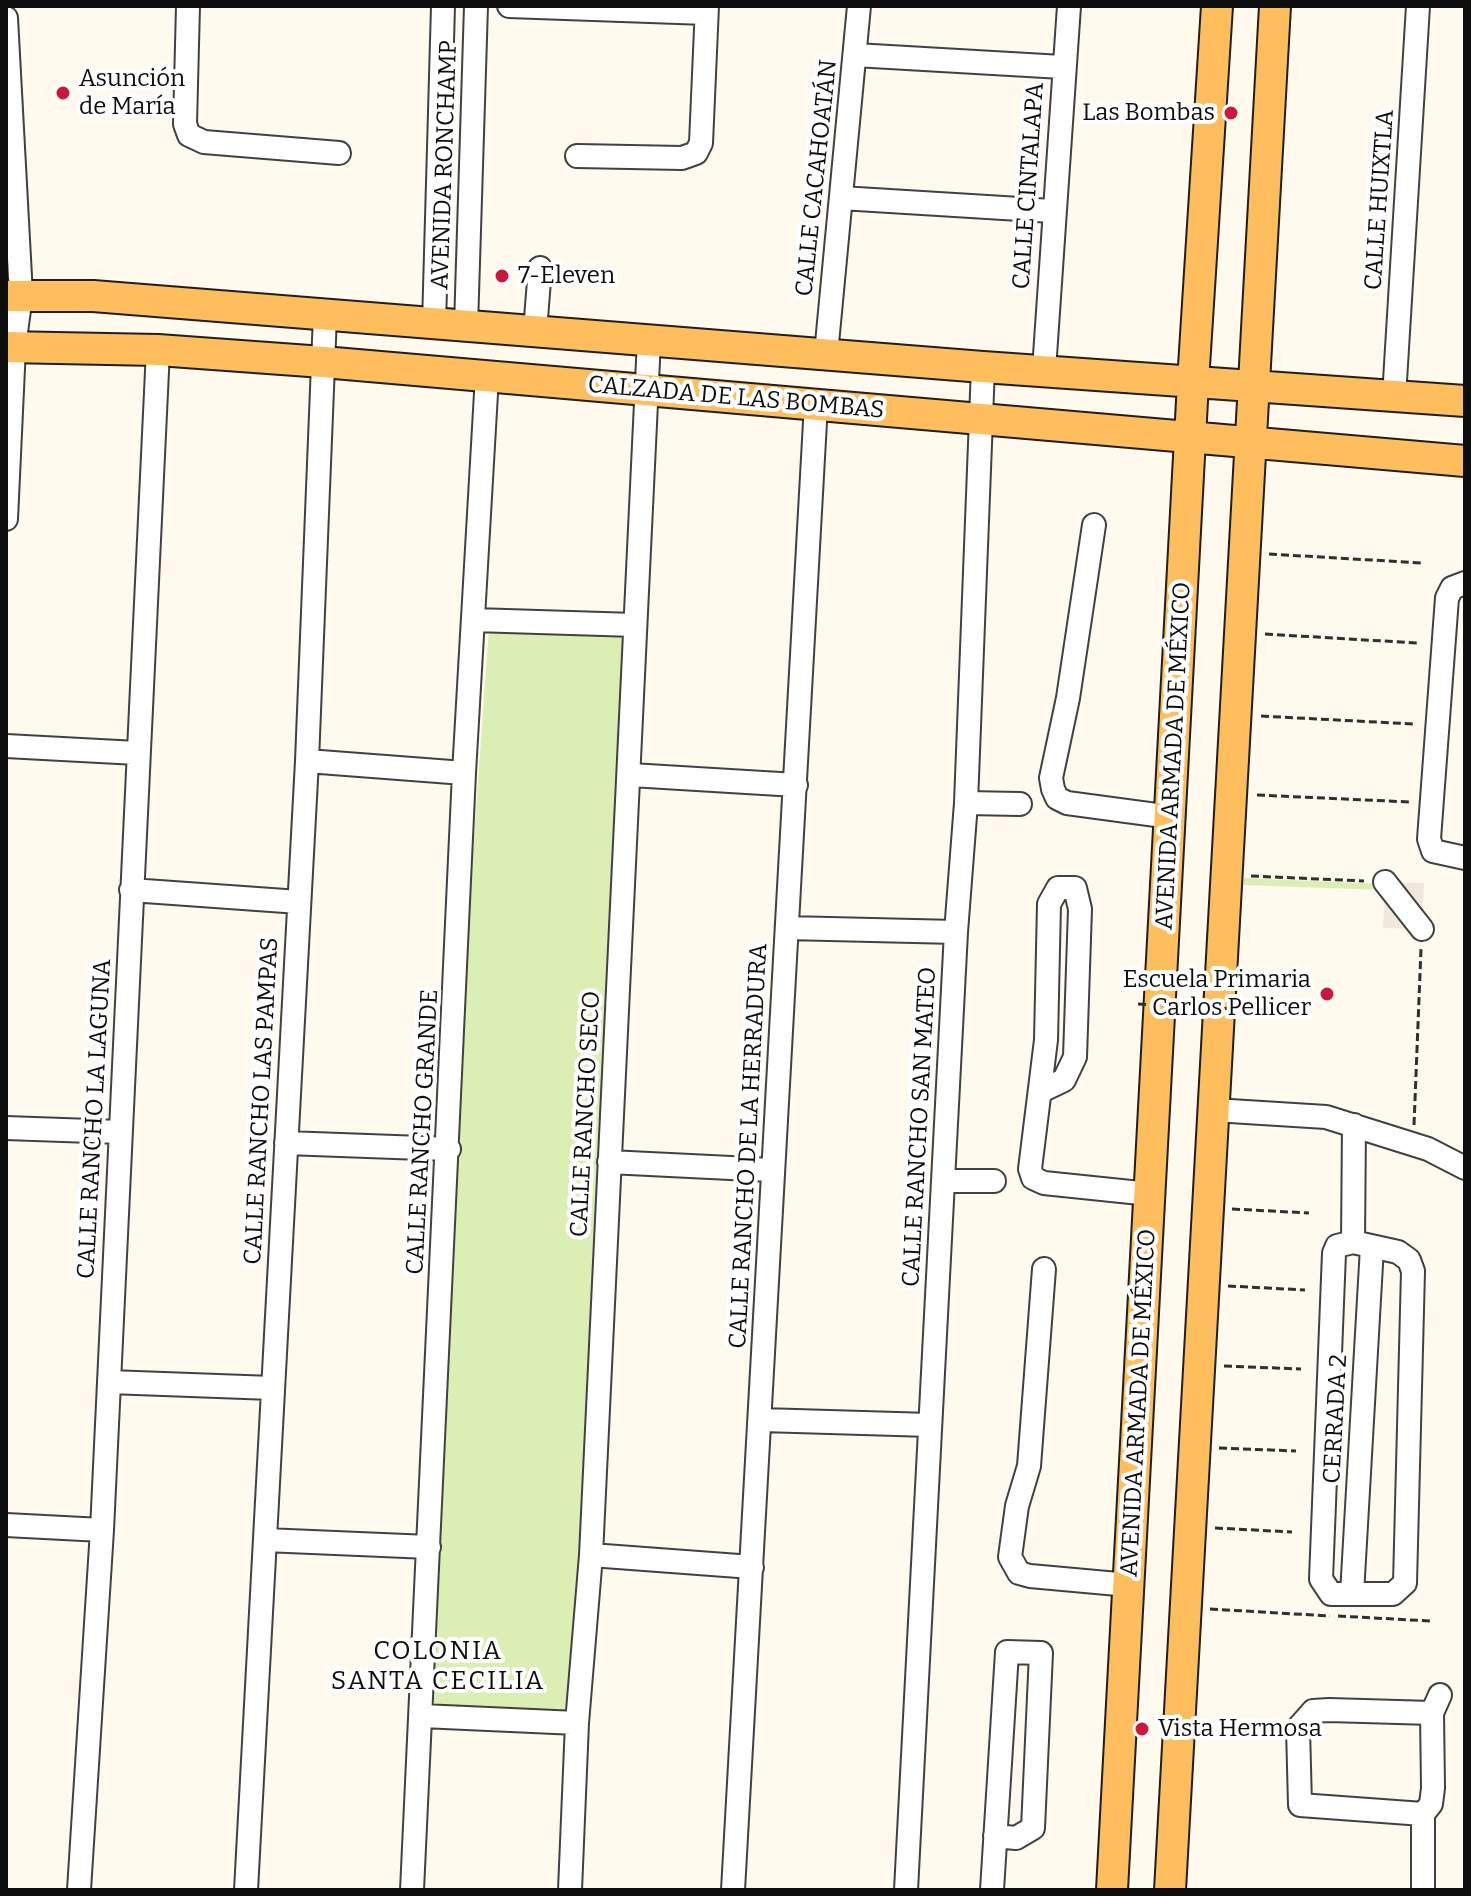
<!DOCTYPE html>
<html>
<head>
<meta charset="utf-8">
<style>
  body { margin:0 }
  #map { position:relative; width:1471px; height:1896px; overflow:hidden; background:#fff9ee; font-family:Bitter,serif }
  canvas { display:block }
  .frame { position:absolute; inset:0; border:8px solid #0e0e0e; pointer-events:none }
</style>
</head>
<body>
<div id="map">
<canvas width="1471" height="1896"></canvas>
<div class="frame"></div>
</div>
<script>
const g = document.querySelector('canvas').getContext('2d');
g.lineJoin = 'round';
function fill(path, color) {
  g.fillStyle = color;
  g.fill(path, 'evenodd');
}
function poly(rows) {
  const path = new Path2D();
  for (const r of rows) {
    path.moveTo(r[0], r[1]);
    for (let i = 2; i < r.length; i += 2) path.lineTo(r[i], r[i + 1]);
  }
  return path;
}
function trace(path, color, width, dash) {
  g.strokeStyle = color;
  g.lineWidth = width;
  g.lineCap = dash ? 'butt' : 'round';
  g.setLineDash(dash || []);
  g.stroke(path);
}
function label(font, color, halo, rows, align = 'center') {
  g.font = font + ' Bitter,serif';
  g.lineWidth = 8;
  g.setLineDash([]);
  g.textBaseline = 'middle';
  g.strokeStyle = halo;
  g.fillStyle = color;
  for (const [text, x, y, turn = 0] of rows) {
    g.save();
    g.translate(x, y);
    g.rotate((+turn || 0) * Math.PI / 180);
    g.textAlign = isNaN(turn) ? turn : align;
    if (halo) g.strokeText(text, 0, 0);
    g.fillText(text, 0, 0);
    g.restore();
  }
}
fill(poly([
  [490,613,631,620,576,1721,431,1705,452,1150],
  [1242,878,1385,884,1384,890,1242,885]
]), '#dbeeb3');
fill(poly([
  [1385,882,1424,883,1422,929,1383,928]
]), '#f0e8dc');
const minor = poly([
  [188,6,185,124,189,135,204,142,339,153],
  [509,6,706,13],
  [6,18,21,295,14,347,6,519],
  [855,55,1062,67],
  [577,156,682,158,696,153,701,143,707,6],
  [841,198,1052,211],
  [434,324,443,6],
  [466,326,476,6],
  [535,331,540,268],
  [826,354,859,6],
  [1044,370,1069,6],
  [1394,397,1418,6],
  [1094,525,1068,698,1051,778,1053,789,1057,798,1067,803,1171,817],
  [1465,583,1452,588,1447,598,1429,839,1433,851,1465,858],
  [474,620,635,625],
  [6,746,137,753],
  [307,761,464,773],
  [631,775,796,785],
  [966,803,1020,804],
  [1385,882,1422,929],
  [131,890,299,902],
  [787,928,956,932],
  [1041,1091,1064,1080,1075,1057,1080,909,1075,888,1058,888,1049,904,1046,1040,1030,1169,1033,1178,1044,1183,1150,1194],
  [1214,1110,1326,1117,1428,1149,1465,1168],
  [6,1128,120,1132],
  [286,1143,449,1149],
  [609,1162,771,1170],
  [943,1181,994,1181],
  [1353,1242,1398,1252,1409,1260,1413,1271,1405,1583,1393,1594,1331,1594,1321,1579,1334,1253,1337,1246,1353,1242],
  [1353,1242,1354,1125],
  [1044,1269,1029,1466,1017,1506,1010,1557,1019,1573,1030,1576,1129,1585],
  [109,1382,272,1388],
  [762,1420,930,1425],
  [6,1525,102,1530],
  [265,1540,429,1547],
  [591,1555,752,1567],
  [1352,1594,1372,1247],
  [422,1716,577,1723],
  [1423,1814,1300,1805,1298,1728,1313,1711,1329,1710,1432,1713],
  [79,1890,102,1530,158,350],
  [246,1890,307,761,325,315],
  [412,1890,464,773,487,376],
  [570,1890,577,1723,591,1555,649,340],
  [733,1890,816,404],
  [906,1890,956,932,966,803,983,367],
  [992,1890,1007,1652,1041,1653,1033,1828,1016,1838,995,1836],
  [1423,1890,1423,1814,1431,1804,1433,1788,1432,1713,1440,1695]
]);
const major = poly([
  [6,296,93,296,983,367,1465,401],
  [6,347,158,350,323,362,1465,461],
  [1112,1890,1193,382,1217,6],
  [1170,1890,1275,6]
]);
trace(minor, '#414141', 26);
trace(major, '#1f1f1f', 34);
trace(poly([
  [1269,554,1422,563],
  [1265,634,1417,643],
  [1261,716,1413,724],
  [1257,795,1410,802],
  [1251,876,1364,881],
  [1414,1125,1421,949],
  [1232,1209,1309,1213],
  [1228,1286,1305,1290],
  [1224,1366,1301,1369],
  [1219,1448,1296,1451],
  [1215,1528,1292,1532],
  [1210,1609,1330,1616],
  [1338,1616,1430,1621]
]), '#303030', 3, [8, 4]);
trace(minor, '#fff', 22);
trace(major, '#ffbe5e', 30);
trace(poly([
  [1138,1004,1235,1009]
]), '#303030', 3, [8, 4]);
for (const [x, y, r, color] of [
  [63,93,8,"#cd163d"],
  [1231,113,8,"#cd163d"],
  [502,276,8,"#cd163d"],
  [1327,994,8,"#cd163d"],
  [1142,1729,8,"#cd163d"]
]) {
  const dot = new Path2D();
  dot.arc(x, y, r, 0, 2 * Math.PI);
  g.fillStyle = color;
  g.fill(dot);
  trace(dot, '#fff', 3);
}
label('24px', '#0e0e0e', '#fff', [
  ["Asunción",79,79],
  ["de María",79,107],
  ["Las Bombas",1215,113,"right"],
  ["7-Eleven",518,276],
  ["Escuela Primaria",1311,980,"right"],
  ["Carlos Pellicer",1311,1008,"right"],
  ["Vista Hermosa",1158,1729]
], 'left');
label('24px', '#0e0e0e', '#fff', [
  ["AVENIDA RONCHAMP",445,165,-88],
  ["CALLE CACAHOATÁN",817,178,-84],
  ["CALLE CINTALAPA",1029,186,-86],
  ["CALLE HUIXTLA",1380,200,-86],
  ["CALZADA DE LAS BOMBAS",736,398,5],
  ["AVENIDA ARMADA DE MÉXICO",1174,756,-87],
  ["CALLE RANCHO LAS PAMPAS",262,1101,-87],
  ["CALLE RANCHO SECO",586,1114,-87],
  ["CALLE RANCHO LA LAGUNA",95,1119,-87],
  ["CALLE RANCHO SAN MATEO",920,1127,-87],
  ["CALLE RANCHO GRANDE",423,1132,-87],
  ["CALLE RANCHO DE LA HERRADURA",749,1146,-87],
  ["AVENIDA ARMADA DE MÉXICO",1139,1403,-87],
  ["CERRADA 2",1336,1419,-87]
]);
g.letterSpacing = '2px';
label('26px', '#0e0e0e', '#fff', [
  ["COLONIA",438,1652],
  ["SANTA CECILIA",438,1682]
]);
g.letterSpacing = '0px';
</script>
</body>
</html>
